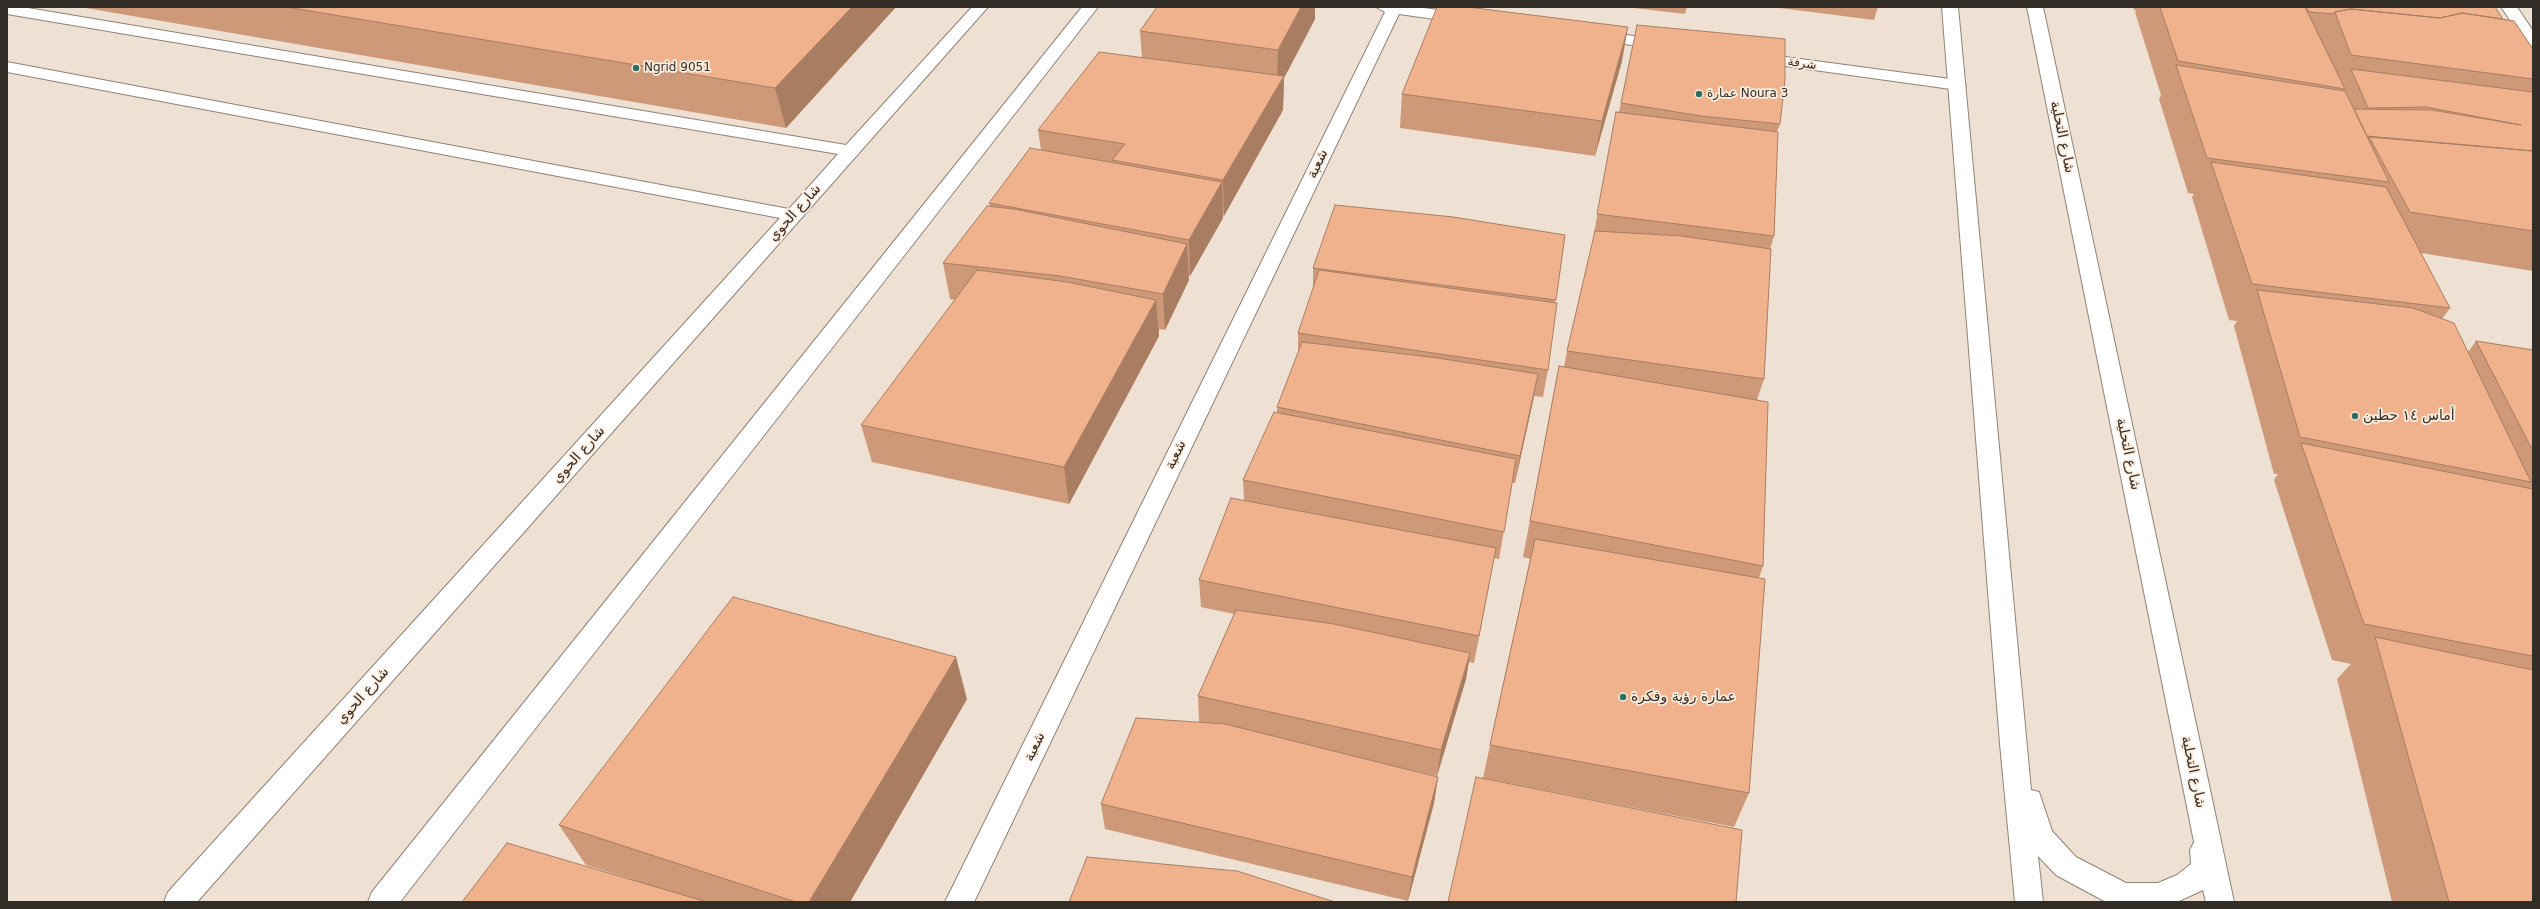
<!DOCTYPE html>
<html>
<head>
<meta charset="utf-8">
<style>
  body { margin:0 }
  #map { position:relative; width:2540px; height:909px; overflow:hidden; background:#eee0d2; font-family:"DejaVu Sans",sans-serif }
  canvas { display:block }
  .frame { position:absolute; inset:0; border:8px solid #322d27; pointer-events:none }
</style>
</head>
<body>
<div id="map">
<canvas width="2540" height="909"></canvas>
<div class="frame"></div>
</div>
<script>
const g = document.querySelector('canvas').getContext('2d');
g.lineJoin = 'round';
function poly(rows) {
  const path = new Path2D();
  for (const r of rows) {
    path.moveTo(r[0], r[1]);
    for (let i = 2; i < r.length; i += 2) path.lineTo(r[i], r[i + 1]);
  }
  return path;
}
function trace(path, color, width, dash) {
  g.strokeStyle = color;
  g.lineWidth = width;
  g.lineCap = dash ? 'butt' : 'round';
  g.setLineDash(dash || []);
  g.stroke(path);
}
function fill(path, color) {
  g.fillStyle = color;
  g.fill(path, 'evenodd');
}
function label(font, color, halo, rows, align = 'center') {
  g.font = font + ' "DejaVu Sans",Vazirmatn,sans-serif';
  g.lineWidth = 3.5;
  g.setLineDash([]);
  g.textBaseline = 'middle';
  g.strokeStyle = halo;
  g.fillStyle = color;
  for (const [text, x, y, turn = 0] of rows) {
    g.save();
    g.translate(x, y);
    g.rotate((+turn || 0) * Math.PI / 180);
    g.textAlign = isNaN(turn) ? turn : align;
    if (halo) g.strokeText(text, 0, 0);
    g.fillText(text, 0, 0);
    g.restore();
  }
}
const minor = poly([
  [1376,7,1416,7,1463,13,1471,18,1463,23,1399,14,974,902,945,902,1385,12,1376,7],
  [2501,7,2517,7,2533,31,2533,47,2527,45,2501,7],
  [1597,31,1664,40,1672,45,1664,50,1592,39,1589,36,1597,31],
  [1755,53,1958,80,1966,85,1958,90,1749,61,1747,58,1749,55,1755,53]
]);
const tertiary = poly([
  [7,7,22,7,846,145,972,7,988,7,197,902,164,902,168,892,780,218,7,72,7,62,789,209,838,154,7,14,7,7],
  [1082,7,1098,7,400,902,368,902,372,892,1082,7],
  [1942,7,1958,7,2031,790,2039,792,2052,831,2076,857,2126,883,2158,883,2177,875,2191,864,2190,850,2194,842,2027,7,2043,7,2234,902,2206,902,2203,890,2177,902,2106,902,2056,875,2038,856,2043,902,2015,902,2000,744,1942,7]
]);
trace(minor, '#908376', 2);
trace(tertiary, '#908376', 2);
fill(minor, '#fff');
fill(tertiary, '#fff');
fill(poly([
  [80,7,896,7,786,128],
  [1157,7,1315,7,1315,19,1284,78,1283,110,1224,216,1223,215,1223,218,1190,276,1188,276,1189,280,1165,330,1159,329,1159,336,1069,504,872,462,861,425,955,300,950,299,943,263,990,207,989,203,1041,150,1038,130,1142,57,1140,31],
  [1634,7,1687,7,1685,14,1634,8],
  [1772,7,1878,7,1874,20],
  [2133,7,2495,7,2503,19,2533,49,2533,271,2421,253,2450,308,2442,319,2468,352,2476,341,2533,350,2533,902,2392,902,2337,679,2351,664,2332,660,2274,480,2278,474,2274,474,2234,326,2237,321,2229,320,2192,197,2194,194,2188,193,2159,99,2161,95,2135,12,2136,10,2134,10],
  [1637,25,1780,124,1777,132,1774,236,1770,249,1764,379,1757,400,1763,566,1759,578,1749,793,1734,827,1620,805,1483,778,1490,745,1530,559,1523,557,1559,366,1564,367,1567,351,1591,250,1616,112,1619,112],
  [1622,61,1595,156,1400,128,1402,94],
  [1565,235,1555,303,1548,370,1543,397,1534,396,1515,483,1512,483,1499,559,1494,558,1474,663,1469,662,1466,679,1437,776,1385,764,1438,777,1434,803,1408,901,1105,829,1101,804,1202,722,1199,722,1198,696,1234,614,1201,607,1199,580,1244,500,1243,480,1277,413,1277,407,1298,353,1298,333,1313,290,1313,268],
  [967,699,850,902,462,902,631,879,586,865,559,825]
]), '#ce9978');
fill(poly([
  [852,7,896,7,786,128,775,88],
  [1301,7,1315,7,1315,19,1284,78,1283,110,1224,216,1223,180,1277,86,1278,50],
  [1628,27,1622,61,1595,156,1602,121],
  [1222,182,1223,218,1190,276,1189,240],
  [1187,244,1189,280,1165,330,1163,294],
  [1156,300,1159,336,1069,504,1064,467],
  [1538,374,1533,401,1515,483,1520,456],
  [1496,548,1491,575,1474,663,1479,636],
  [1470,653,1466,679,1437,776,1441,750],
  [956,657,967,699,850,902,809,902],
  [1438,777,1434,803,1408,901,1412,877]
]), '#a87d62');
const building = poly([
  [286,7,852,7,775,88,286,7],
  [1157,7,1301,7,1278,50,1140,31,1157,7],
  [1437,7,1467,7,1628,27,1602,121,1402,94,1437,7],
  [2160,7,2305,7,2345,89,2178,61,2160,7],
  [2306,7,2495,7,2503,19,2462,13,2440,18,2351,9,2335,12,2334,14,2309,12,2306,7],
  [2351,9,2440,18,2462,13,2514,21,2533,49,2533,79,2351,55,2335,12,2351,9],
  [1637,25,1785,39,1785,80,1780,124,1701,116,1621,103,1637,25],
  [1099,52,1284,76,1223,180,1112,160,1125,144,1038,130,1099,52],
  [2176,65,2345,91,2389,182,2207,158,2176,65],
  [2351,69,2533,92,2533,151,2367,136,2354,109,2432,110,2521,125,2426,107,2368,108,2351,69],
  [1616,112,1778,132,1774,236,1597,214,1616,112],
  [2369,137,2533,151,2533,231,2410,212,2369,137],
  [1030,148,1222,182,1189,240,989,203,1030,148],
  [2211,162,2386,187,2450,308,2252,284,2211,162],
  [1335,205,1453,217,1565,235,1556,300,1313,268,1335,205],
  [987,206,1014,209,1187,244,1163,294,1060,276,943,263,987,206],
  [1595,231,1682,236,1771,249,1764,379,1567,351,1595,231],
  [977,270,1067,282,1156,300,1064,467,861,425,977,270],
  [1319,270,1557,303,1548,370,1298,333,1319,270],
  [2257,290,2413,308,2454,323,2531,482,2300,437,2257,290],
  [2476,341,2533,350,2533,451,2476,341],
  [1302,342,1438,358,1538,374,1520,456,1277,407,1302,342],
  [1559,366,1768,402,1763,566,1530,521,1559,366],
  [1274,412,1516,459,1504,532,1243,480,1274,412],
  [2301,443,2533,489,2533,656,2364,624,2301,443],
  [1231,498,1496,548,1479,636,1199,580,1231,498],
  [1535,539,1765,579,1749,793,1490,745,1535,539],
  [733,597,956,657,809,902,796,902,559,825,733,597],
  [1236,610,1334,624,1470,653,1441,750,1198,696,1236,610],
  [2375,637,2533,670,2533,902,2449,902,2375,637],
  [1136,718,1225,724,1438,777,1412,877,1101,804,1136,718],
  [1476,777,1742,830,1736,902,1448,902,1476,777],
  [507,843,707,902,462,902,507,843],
  [1087,857,1237,871,1335,902,1069,902,1087,857]
]);
fill(building, '#f0b28c');
trace(building, '#a87d62', 1);
for (const [x, y, r, color] of [
  [636,68,4,"#296f64"],
  [1699,94,4,"#296f64"],
  [2355,416,4,"#296f64"],
  [1623,697,4,"#296f64"]
]) {
  const dot = new Path2D();
  dot.arc(x, y, r, 0, 2 * Math.PI);
  g.fillStyle = color;
  g.fill(dot);
  trace(dot, '#fceddf', 1.5);
}
label('12px', '#322d27', '#fceddf', [
  ["شرفة",1802,64,8]
]);
label('12px', '#322d27', '#fceddf', [
  ["Ngrid 9051",644,68],
  ["عمارة Noura 3",1707,94]
], 'left');
label('14px', '#322d27', '#fceddf', [
  ["شارع التحلية",2062,137,78],
  ["شعبة",1318,164,-64],
  ["شارع الحوي",795,213,-48],
  ["شارع التحلية",2128,454,78],
  ["شارع الحوي",579,455,-48],
  ["شعبة",1176,455,-64],
  ["شارع الحوي",363,696,-48],
  ["شعبة",1035,747,-64],
  ["شارع التحلية",2193,772,78]
]);
label('14px', '#322d27', '#fceddf', [
  ["أماس ١٤ حطين",2363,416],
  ["عمارة رؤية وفكرة",1631,697]
], 'left');
</script>
</body>
</html>
